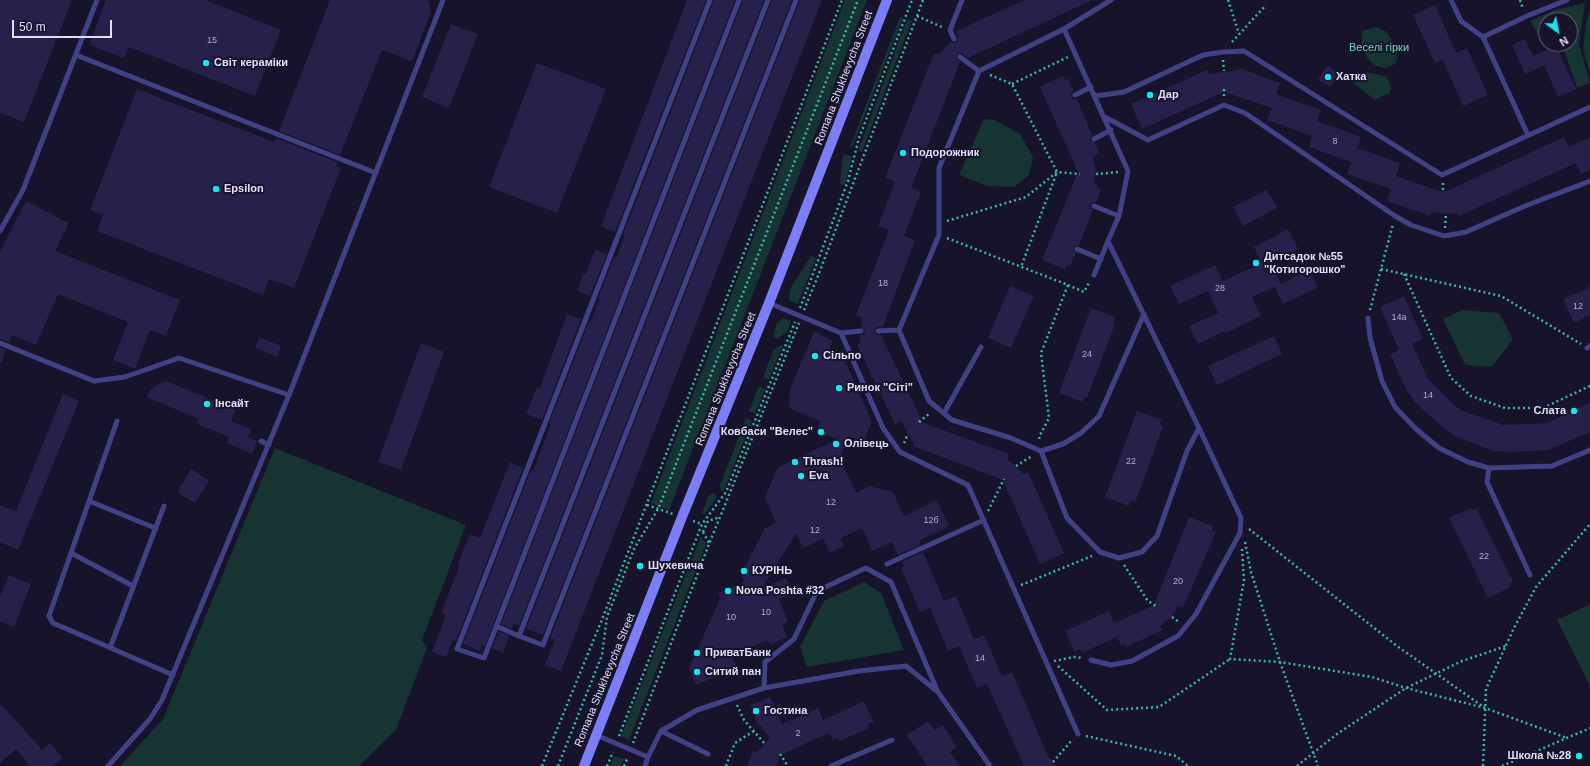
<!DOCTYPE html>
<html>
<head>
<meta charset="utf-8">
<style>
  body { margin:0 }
  #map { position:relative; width:1590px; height:766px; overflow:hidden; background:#16132a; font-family:Arial,sans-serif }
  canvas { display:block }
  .north { position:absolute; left:1538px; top:12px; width:40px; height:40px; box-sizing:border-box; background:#16132a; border:1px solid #67647e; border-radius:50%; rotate:148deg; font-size:11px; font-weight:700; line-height:16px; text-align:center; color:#e1defd }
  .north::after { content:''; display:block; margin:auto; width:14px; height:18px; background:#17e5f1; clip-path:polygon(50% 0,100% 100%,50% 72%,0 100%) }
  .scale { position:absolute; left:12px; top:20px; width:100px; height:18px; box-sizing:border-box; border:2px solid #e1defd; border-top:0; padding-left:5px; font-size:12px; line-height:14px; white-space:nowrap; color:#e1defd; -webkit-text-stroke:3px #16132a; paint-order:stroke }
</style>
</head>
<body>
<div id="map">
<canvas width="1590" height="766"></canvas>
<div class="north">N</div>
<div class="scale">50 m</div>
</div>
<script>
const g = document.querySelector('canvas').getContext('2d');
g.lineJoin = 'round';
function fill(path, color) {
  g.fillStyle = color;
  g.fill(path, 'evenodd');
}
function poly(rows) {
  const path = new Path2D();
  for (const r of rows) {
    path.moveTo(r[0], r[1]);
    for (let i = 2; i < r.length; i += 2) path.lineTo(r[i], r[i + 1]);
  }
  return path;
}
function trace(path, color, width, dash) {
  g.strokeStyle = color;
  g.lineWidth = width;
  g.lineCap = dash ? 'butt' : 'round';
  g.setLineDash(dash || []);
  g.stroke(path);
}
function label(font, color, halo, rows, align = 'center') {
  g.font = font + ' Arial,sans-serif';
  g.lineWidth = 4;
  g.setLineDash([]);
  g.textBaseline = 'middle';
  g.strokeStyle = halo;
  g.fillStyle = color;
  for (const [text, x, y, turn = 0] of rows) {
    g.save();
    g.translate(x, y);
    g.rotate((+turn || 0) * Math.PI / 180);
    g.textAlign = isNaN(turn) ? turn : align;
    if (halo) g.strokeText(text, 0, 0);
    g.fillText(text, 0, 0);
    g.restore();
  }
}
fill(poly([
  [845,0,867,0,669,510,651,503],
  [1585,3,1579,44,1590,83,1577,88,1562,44,1570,44,1570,20,1546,20,1546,35,1538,34,1530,21,1554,10],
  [1590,10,1590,74,1583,49,1586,24],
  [900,17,903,18,852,148,850,146],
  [907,19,912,20,862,152,858,151],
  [1376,27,1387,32,1395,45,1398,57,1395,64,1385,68,1376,66,1368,59,1362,47,1362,31],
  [1366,72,1385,76,1391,85,1390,93,1375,100,1352,82,1355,74],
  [984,119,995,120,1020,134,1033,157,1029,175,1014,187,987,186,959,175],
  [843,154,852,156,845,185,840,184],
  [811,256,816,258,798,304,790,301,789,295,791,287],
  [1462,310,1499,313,1513,339,1492,367,1465,365,1443,319],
  [783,318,791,321,787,332,777,339,773,337,777,323],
  [783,344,769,380,763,377,774,349],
  [759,386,765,389,755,414,749,411],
  [746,418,752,421,723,492,719,488],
  [275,448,466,525,422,640,427,648,396,730,359,766,122,766,121,765,163,719],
  [713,493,717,497,704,515,702,513,709,495],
  [701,536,706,544,629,740,621,736],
  [864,582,881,593,904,650,807,667,800,647,824,601],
  [1590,604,1590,686,1557,620],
  [614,756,624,759,621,766,610,766]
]), '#163432');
fill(poly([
  [0,0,72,0,24,122,0,113],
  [106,0,206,0,281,30,255,96,129,47,124,58,89,45],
  [330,0,425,0,429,1,431,12,412,61,382,50,340,155,279,131],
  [687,0,706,0,615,232,601,226],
  [714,0,735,0,485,646,482,645,480,651,463,644,531,470,533,471,551,424,549,423,589,322,590,323,600,299,598,299,614,257,616,258,625,235,623,235],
  [743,0,764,0,519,626,514,624,512,629,501,624],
  [772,0,792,0,543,635,526,629],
  [800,0,822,0,561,671,545,665,555,640,550,638],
  [1025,0,1092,0,968,58,961,53,957,55,957,59,960,62,911,188,921,192,904,236,915,240,883,327,876,327,874,331,876,334,881,335,923,423,1009,454,1007,459,1024,474,1028,472,1064,553,1040,564,1003,480,913,446,914,444,901,421,895,424,857,345,860,344,860,335,864,334,865,331,861,327,862,318,856,315,889,230,878,226,895,182,885,178,934,53,939,54,951,42,954,43,957,42,958,35,956,31],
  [1435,5,1456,53,1467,48,1488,95,1463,106,1443,60,1435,63,1413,15],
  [451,24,478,34,449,108,422,97],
  [1525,39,1533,56,1556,46,1576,89,1558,97,1544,65,1525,74,1512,45],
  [537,63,606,89,557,213,489,187],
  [1327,66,1339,73,1330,87,1318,80],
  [1239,68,1280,83,1276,94,1321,110,1317,121,1361,137,1357,148,1400,163,1396,176,1439,191,1447,191,1564,137,1569,147,1590,137,1590,170,1581,174,1576,163,1459,216,1457,213,1446,214,1432,212,1430,216,1387,201,1391,189,1347,174,1351,162,1309,147,1312,136,1267,120,1272,108,1224,92,1142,129,1131,104,1207,70,1209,74,1238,70],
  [1063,76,1065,80,1068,79,1074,91,1071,93,1071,96,1073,99,1077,99,1092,135,1090,140,1095,143,1099,152,1093,157,1096,170,1094,184,1098,185,1097,188,1101,190,1096,202,1090,204,1090,207,1093,210,1079,245,1075,246,1073,248,1076,253,1070,266,1067,265,1065,269,1042,260,1078,172,1040,87],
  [137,89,274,142,276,138,337,162,336,166,341,168,294,288,269,279,263,295,97,231,103,215,90,210],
  [1267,190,1277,208,1243,226,1233,207],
  [26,201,69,223,55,251,180,300,166,336,150,330,135,369,113,360,128,322,58,294,36,345,12,335,9,342,0,339,0,252],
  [1288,229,1298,249,1270,263,1281,284,1252,297,1261,316,1226,333,1225,331,1198,344,1189,326,1218,313,1208,291,1179,304,1170,286,1215,265,1223,281,1262,263,1254,247],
  [595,250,607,254,590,296,577,291,583,274,585,275],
  [1309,270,1318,287,1283,304,1275,287],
  [1010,286,1034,296,1011,348,988,338],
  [1590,287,1590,315,1574,323,1563,299],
  [1404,296,1423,339,1412,344,1428,379,1460,410,1503,425,1547,423,1590,403,1590,432,1548,450,1511,452,1493,451,1457,437,1443,428,1415,402,1406,389,1390,354,1399,350,1380,307],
  [1091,308,1115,317,1113,323,1115,324,1087,398,1084,397,1082,402,1059,393],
  [567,314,581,319,542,420,526,414,537,387,540,388],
  [814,332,833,340,829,348,842,353,872,422,863,442,849,436,838,463,843,465,856,493,869,486,893,492,904,516,937,500,949,526,920,540,921,542,919,543,920,545,898,555,892,542,872,551,862,528,841,538,844,546,830,553,823,539,803,548,796,533,762,588,786,578,792,593,779,599,788,622,782,625,787,637,770,645,768,640,732,655,737,668,696,685,689,668,720,599,718,593,744,582,741,574,765,528,776,523,765,497,778,467,838,439,816,432,820,421,789,408,790,389],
  [1274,336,1282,354,1217,385,1208,366],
  [259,337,281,346,277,357,255,348],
  [421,343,444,352,401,470,378,462],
  [0,347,6,350,1,363,0,362],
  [166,381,236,410,231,421,251,429,248,437,257,441,252,454,227,443,229,437,197,424,199,419,146,397,154,386],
  [63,394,79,401,18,550,0,542,0,505,16,511],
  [1137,411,1162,420,1160,424,1163,426,1141,487,1135,502,1131,500,1129,506,1105,497],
  [510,462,523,468,456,641,453,640,446,657,432,652,446,615,441,613,459,567,457,566,470,534,480,538],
  [191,469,209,481,195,503,177,492],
  [1471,508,1472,510,1476,508,1513,582,1509,584,1511,587,1488,598,1449,518],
  [1189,517,1213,526,1212,531,1216,532,1183,608,1178,606,1172,617,1160,626,1162,630,1127,647,1125,644,1121,645,1117,637,1082,653,1080,649,1075,652,1065,631,1109,611,1114,623,1154,605],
  [923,552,944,601,956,596,974,639,984,635,1002,676,1012,672,1047,754,1055,766,1024,766,987,684,977,688,959,646,948,651,930,608,920,612,901,568,904,567,902,562],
  [9,575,31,584,14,627,0,621,0,596],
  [499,631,509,636,503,653,492,648],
  [770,697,782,724,818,708,823,720,864,701,874,722,868,724,869,728,839,741,838,738,833,740,829,733,780,755,776,766,747,766,753,751,757,752,770,738,760,725,759,726,750,705],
  [0,703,42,750,50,743,63,758,53,766,30,766,16,749,0,763],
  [928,721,935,730,943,725,957,747,950,752,960,766,927,766,907,735]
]), '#27204a');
trace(poly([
  [1228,0,1239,34],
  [1520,0,1523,9],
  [917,16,942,27],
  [1232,42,1266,5],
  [1223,60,1224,71],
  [990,75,1012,84,1057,172,1021,267],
  [1012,84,1068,57],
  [1224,89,1224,97],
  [1096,174,1119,172],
  [1443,183,1443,191],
  [947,221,1026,197,1057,172,1080,174],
  [1445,228,1446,214],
  [947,238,1068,285,1041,353,1049,418,1039,437,1040,440],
  [1381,269,1501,296,1581,344],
  [1404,274,1451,378,1471,396,1505,408,1543,408,1590,386],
  [1068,285,1084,292,1090,281],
  [800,308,848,181,859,138,912,0],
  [804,310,818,276,923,0],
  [1370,310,1393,224],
  [919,422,930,413],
  [904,443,908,434],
  [1016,466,1032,456],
  [647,505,673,514],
  [988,511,1004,479],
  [693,521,702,524],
  [1249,529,1397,646,1485,708],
  [703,532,708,521,720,517],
  [703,532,709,543],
  [1245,542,1251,572,1280,662,1318,766],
  [1242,549,1244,580,1230,659,1280,662,1372,677,1406,688,1485,708,1567,738],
  [1124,565,1148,601,1156,606],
  [1021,585,1092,556],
  [1172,617,1179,622],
  [1054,661,1074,657,1083,658],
  [1058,666,1107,710,1159,707,1230,659],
  [737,705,744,720,765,744],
  [619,736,702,524,726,492,795,322],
  [1086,736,1176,756,1188,766],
  [633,743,709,544,799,323],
  [780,754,788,766],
  [1053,762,1072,740],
  [542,766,603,617,842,0],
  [558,766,602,655,607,617,634,549,658,509,663,497,858,0],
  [607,766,613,752],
  [624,766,628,757],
  [726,766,735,743,754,731],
  [1297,766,1337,734,1406,688,1462,661,1506,646],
  [1483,766,1486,689,1514,628,1536,587,1590,524],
  [1502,766,1590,728]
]), '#39b7a9', 2.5, [2, 3]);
trace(poly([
  [710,0,457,649,484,658,739,0],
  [1451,0,1461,21,1483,37,1528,135],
  [1064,29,1128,171,1119,216,1108,241,1199,428,1187,451,1157,536,1142,552,1119,558,1100,552,1067,518,1041,451,1011,438,952,420,929,401,899,330,939,235,939,168,979,71,1064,29,1111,0],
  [1483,37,1527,16,1567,0],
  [954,39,950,30,962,0],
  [76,55,376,173],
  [960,57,979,71],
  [1075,95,1091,87],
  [1095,96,1124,92,1203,55,1223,52,1244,51,1442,175,1590,107],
  [1105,117,1148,140,1224,105,1245,113,1395,216,1411,225,1444,236,1466,232,1525,206,1590,181],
  [1094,139,1111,130],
  [1094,206,1119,216],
  [0,231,23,190,97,0],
  [1077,249,1101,259],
  [1094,275,1108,241],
  [769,303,841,333,861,331],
  [1368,318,1370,338,1382,381,1395,407,1416,429,1439,448,1468,462,1489,468,1552,466,1590,450],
  [878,331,899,330],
  [841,333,883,428,900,452,968,485,1078,734],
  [0,343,94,381,125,377,179,358,289,395,162,700,150,719,108,766],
  [1587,348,1590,346],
  [289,395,443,0],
  [944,413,981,347],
  [117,421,49,616,53,623,60,626,173,675],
  [261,441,269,445],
  [1041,451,1063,444,1081,433,1099,416,1144,314],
  [1489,468,1487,482,1530,575],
  [89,501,155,528],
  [71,553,133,586],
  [887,564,984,520],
  [496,626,519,636,768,0],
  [519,636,543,645,796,0],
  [110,648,164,506],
  [1091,660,1111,665,1132,661,1178,636,1196,614,1240,533,1241,518,1199,428],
  [764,688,765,662,794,639,817,591,866,568,891,582,937,690],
  [661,731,708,754],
  [596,735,648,757,645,766],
  [648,757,661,731,697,710,764,688,859,671,906,666,938,692,990,766],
  [831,766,892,740]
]), '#414186', 5);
trace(poly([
  [584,766,682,517,769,303,887,0]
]), '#7b7ef7', 10);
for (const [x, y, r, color] of [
  [206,63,4,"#17e5f1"],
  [1328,77,4,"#17e5f1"],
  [1150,95,4,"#17e5f1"],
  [903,153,4,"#17e5f1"],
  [216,189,4,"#17e5f1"],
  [1256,263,4,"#17e5f1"],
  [815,356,4,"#17e5f1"],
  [839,388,4,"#17e5f1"],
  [207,404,4,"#17e5f1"],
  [1574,411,4,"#17e5f1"],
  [821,432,4,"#17e5f1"],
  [836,444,4,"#17e5f1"],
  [795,462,4,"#17e5f1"],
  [801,476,4,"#17e5f1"],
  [640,566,4,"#17e5f1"],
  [744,571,4,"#17e5f1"],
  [728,591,4,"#17e5f1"],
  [697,653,4,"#17e5f1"],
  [697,672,4,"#17e5f1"],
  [756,711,4,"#17e5f1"],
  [1579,756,4,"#17e5f1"]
]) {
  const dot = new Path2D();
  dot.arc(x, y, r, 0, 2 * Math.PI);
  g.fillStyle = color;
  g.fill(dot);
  trace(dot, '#16132a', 1.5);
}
label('9px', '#b2aed0', null, [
  ["15",212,41],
  ["8",1335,142],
  ["18",883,284],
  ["28",1220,289],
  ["12",1578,307],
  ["14а",1399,318],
  ["24",1087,355],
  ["14",1428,396],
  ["22",1131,462],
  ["12",831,503],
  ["12б",931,521],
  ["12",815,531],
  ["22",1484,557],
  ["20",1178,582],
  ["10",766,613],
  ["10",731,618],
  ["14",980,659],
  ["2",798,734]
]);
label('11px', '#6ddaba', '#16132a', [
  ["Веселі гірки",1379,48]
]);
label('bold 11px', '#e1defd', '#16132a', [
  ["Світ кераміки",214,63],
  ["Хатка",1336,77],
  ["Дар",1158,95],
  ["Подорожник",911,153],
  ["Epsilon",224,189],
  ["Дитсадок №55",1264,257],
  ["\"Котигорошко\"",1264,270],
  ["Сільпо",823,356],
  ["Ринок \"Сіті\"",847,388],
  ["Інсайт",215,404],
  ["Слата",1566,411,"right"],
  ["Ковбаси \"Велес\"",813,432,"right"],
  ["Олівець",844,444],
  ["Thrash!",803,462],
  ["Eva",809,476],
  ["Шухевича",648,566],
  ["КУРІНЬ",752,571],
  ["Nova Poshta #32",736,591],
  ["ПриватБанк",705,653],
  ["Ситий пан",705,672],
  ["Гостина",764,711],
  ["Школа №28",1571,756,"right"]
], 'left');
label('11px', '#e1defd', '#16132a', [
  ["Romana Shukhevycha Street",844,78,-69],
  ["Romana Shukhevycha Street",726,379,-68],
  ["Romana Shukhevycha Street",605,680,-68]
]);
</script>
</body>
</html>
